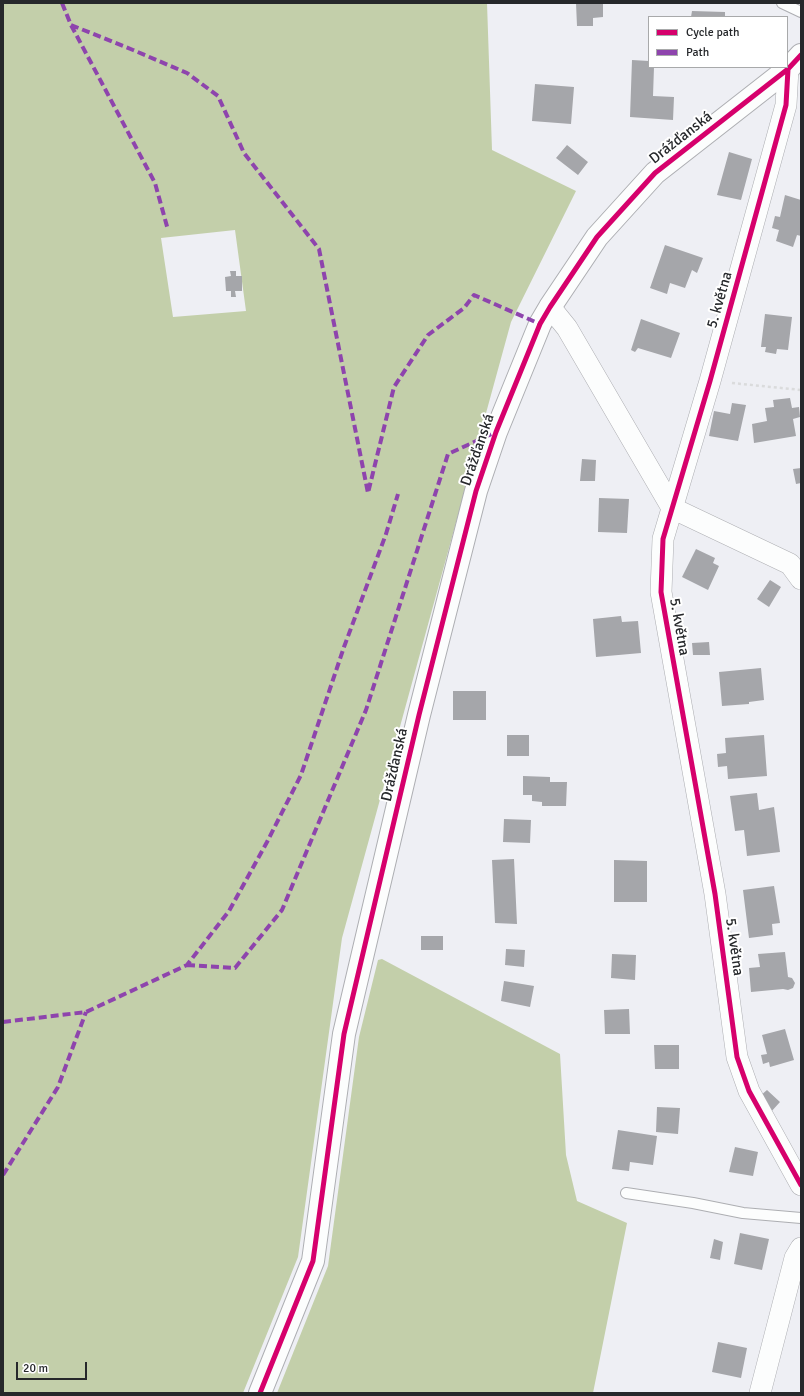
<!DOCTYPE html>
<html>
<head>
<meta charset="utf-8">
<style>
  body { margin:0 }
  #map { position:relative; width:804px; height:1396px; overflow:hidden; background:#eeeff4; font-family:Signika,sans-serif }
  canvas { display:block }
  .frame { position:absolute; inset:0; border:4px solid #26282b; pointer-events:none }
  .legend { position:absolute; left:648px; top:16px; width:140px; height:52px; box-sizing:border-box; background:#fff; border:1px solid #a8a9aa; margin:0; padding:5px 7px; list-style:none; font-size:12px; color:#26282b }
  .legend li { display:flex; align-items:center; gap:8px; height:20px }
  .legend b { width:20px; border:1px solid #a8a9aa }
  .scale { position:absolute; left:16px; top:1362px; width:71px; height:18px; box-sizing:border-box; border:2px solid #26282b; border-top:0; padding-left:5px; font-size:12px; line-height:14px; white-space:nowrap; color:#26282b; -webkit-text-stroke:3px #fff; paint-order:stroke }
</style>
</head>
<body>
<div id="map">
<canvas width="804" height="1396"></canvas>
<div class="frame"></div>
<ul class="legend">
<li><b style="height:5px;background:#d6006c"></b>Cycle path</li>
<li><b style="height:5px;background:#8e44ad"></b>Path</li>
</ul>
<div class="scale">20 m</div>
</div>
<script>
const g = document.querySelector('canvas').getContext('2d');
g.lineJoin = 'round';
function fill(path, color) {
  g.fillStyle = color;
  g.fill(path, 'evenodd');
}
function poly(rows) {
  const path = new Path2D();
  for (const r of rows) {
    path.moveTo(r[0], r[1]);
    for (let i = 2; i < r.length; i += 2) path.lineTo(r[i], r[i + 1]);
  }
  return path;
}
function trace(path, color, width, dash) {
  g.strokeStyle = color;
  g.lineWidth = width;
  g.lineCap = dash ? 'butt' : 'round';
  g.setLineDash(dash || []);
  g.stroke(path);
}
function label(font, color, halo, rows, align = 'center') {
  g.font = font + ' Signika,sans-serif';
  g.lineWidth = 4;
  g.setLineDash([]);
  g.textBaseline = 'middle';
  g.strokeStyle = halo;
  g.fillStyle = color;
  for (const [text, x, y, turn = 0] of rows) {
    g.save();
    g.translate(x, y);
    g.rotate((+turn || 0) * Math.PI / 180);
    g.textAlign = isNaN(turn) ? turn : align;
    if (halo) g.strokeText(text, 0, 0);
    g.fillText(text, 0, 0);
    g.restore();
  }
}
fill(poly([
  [3,3,487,3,492,150,576,191,511,322,342,938,298,1257,243,1393,3,1393],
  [235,230,246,311,173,317,161,238],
  [382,959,560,1054,566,1155,577,1201,627,1223,593,1393,277,1393,328,1266,359,1037,378,960]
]), '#c3cfaa');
fill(poly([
  [576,3,603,3,603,17,593,18,593,26,577,26],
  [692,11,725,12,725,17,691,17],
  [632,60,649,61,649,67,654,67,653,96,674,97,673,120,630,117],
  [535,84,574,87,571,124,532,121],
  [567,145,588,162,578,175,556,158],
  [729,152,752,159,741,200,717,195],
  [785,195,801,200,801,236,797,235,793,247,776,241,779,230,772,228,775,216,780,217],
  [665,245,703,258,697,273,692,270,685,288,670,283,667,294,650,288],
  [230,271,236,271,236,276,242,276,242,291,235,291,236,297,231,297,231,291,226,291,225,277,231,276],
  [765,314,792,317,788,350,777,349,776,354,765,352,766,347,761,347],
  [641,319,680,333,671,358,638,348,635,352,631,350],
  [790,398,792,408,799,407,800,417,793,419,796,436,754,443,752,424,767,421,765,408,774,407,773,400],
  [732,403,746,405,738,441,709,436,714,411,730,414],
  [582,459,596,460,595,481,580,481],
  [801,468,801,483,796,484,793,469],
  [599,498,629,499,627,533,598,532],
  [696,549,715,558,713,563,719,566,708,590,682,577],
  [770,580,781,587,769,607,757,599],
  [621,616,622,622,638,621,641,653,596,657,593,619],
  [709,642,710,655,693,655,692,643],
  [761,668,764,700,749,702,749,704,722,706,719,672],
  [453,691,486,691,486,720,453,720],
  [507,735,529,735,529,756,507,756],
  [764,735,767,776,728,779,727,766,718,767,717,754,726,753,725,738],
  [523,776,550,777,550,782,567,782,566,806,542,806,542,802,532,801,532,795,523,795],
  [757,793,759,810,774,807,780,852,747,856,744,830,735,831,730,796],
  [504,819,531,820,530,843,503,842],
  [514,859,517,924,495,923,492,860],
  [614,860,647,861,647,902,614,902],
  [774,886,780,923,772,924,773,935,749,938,743,890],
  [421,936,443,936,443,950,421,950],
  [506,949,525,950,524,967,505,965],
  [785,952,788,977,792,978,795,983,793,988,788,990,783,989,751,992,749,968,760,967,758,954],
  [612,954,636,955,635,980,611,978],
  [504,981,534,986,530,1007,501,1001],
  [629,1009,630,1034,605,1034,604,1010],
  [785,1029,794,1060,770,1067,769,1062,763,1064,761,1055,767,1054,762,1035],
  [654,1045,679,1045,679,1069,655,1069],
  [767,1090,780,1102,770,1113,760,1096],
  [657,1107,680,1108,678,1134,656,1132],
  [618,1130,657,1136,653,1165,630,1162,629,1171,612,1169],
  [735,1147,758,1152,753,1176,729,1172],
  [740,1233,769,1239,762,1270,734,1264],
  [714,1239,723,1242,720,1260,710,1258],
  [718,1342,747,1348,741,1378,712,1372]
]), '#a5a6aa');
const service = poly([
  [782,3,801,12],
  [626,1193,693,1203,743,1213,801,1218]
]);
const minor = poly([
  [788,69,786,105,710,381,663,539,661,592,715,894,737,1057,749,1091,801,1185],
  [550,307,567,328,672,508,790,564,801,579],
  [760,1393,795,1258,801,1248]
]);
const tertiary = poly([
  [260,1393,313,1261,344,1034,419,715,476,491,496,432,540,324,550,307,597,237,655,173,788,69,801,55]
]);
trace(service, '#adaeb2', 12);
trace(minor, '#adaeb2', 22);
trace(tertiary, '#adaeb2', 24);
trace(poly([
  [732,383,801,390]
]), '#dadbdc', 2.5, [3, 3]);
trace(service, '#fcfdfd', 10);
trace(minor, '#fcfdfd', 21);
trace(tertiary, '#fcfdfd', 22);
trace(poly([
  [62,3,71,25,155,183,168,230],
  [71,25,133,50,187,73,218,96,244,153,319,249,368,493,394,387,428,335,464,308,474,295,540,324],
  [187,965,235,968,282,910,366,710,448,454,496,432],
  [3,1022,86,1012,187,965,229,911,267,842,301,775,344,647,386,534,398,494],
  [3,1175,58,1087,86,1012]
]), '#8e44ad', 4, [8, 4]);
trace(poly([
  [788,69,786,105,710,381,663,539,661,592,715,894,737,1057,749,1091,801,1185],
  [260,1393,313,1261,344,1034,419,715,476,491,496,432,540,324,550,307,597,237,655,173,788,69,801,55]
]), '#d6006c', 5);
label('15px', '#26282b', '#fff', [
  ["Drážďanská",681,138,-38],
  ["5. května",720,300,-74],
  ["Drážďanská",478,450,-71],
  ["5. května",679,627,80],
  ["Drážďanská",395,765,-77],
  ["5. května",734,947,82]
]);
</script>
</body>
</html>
